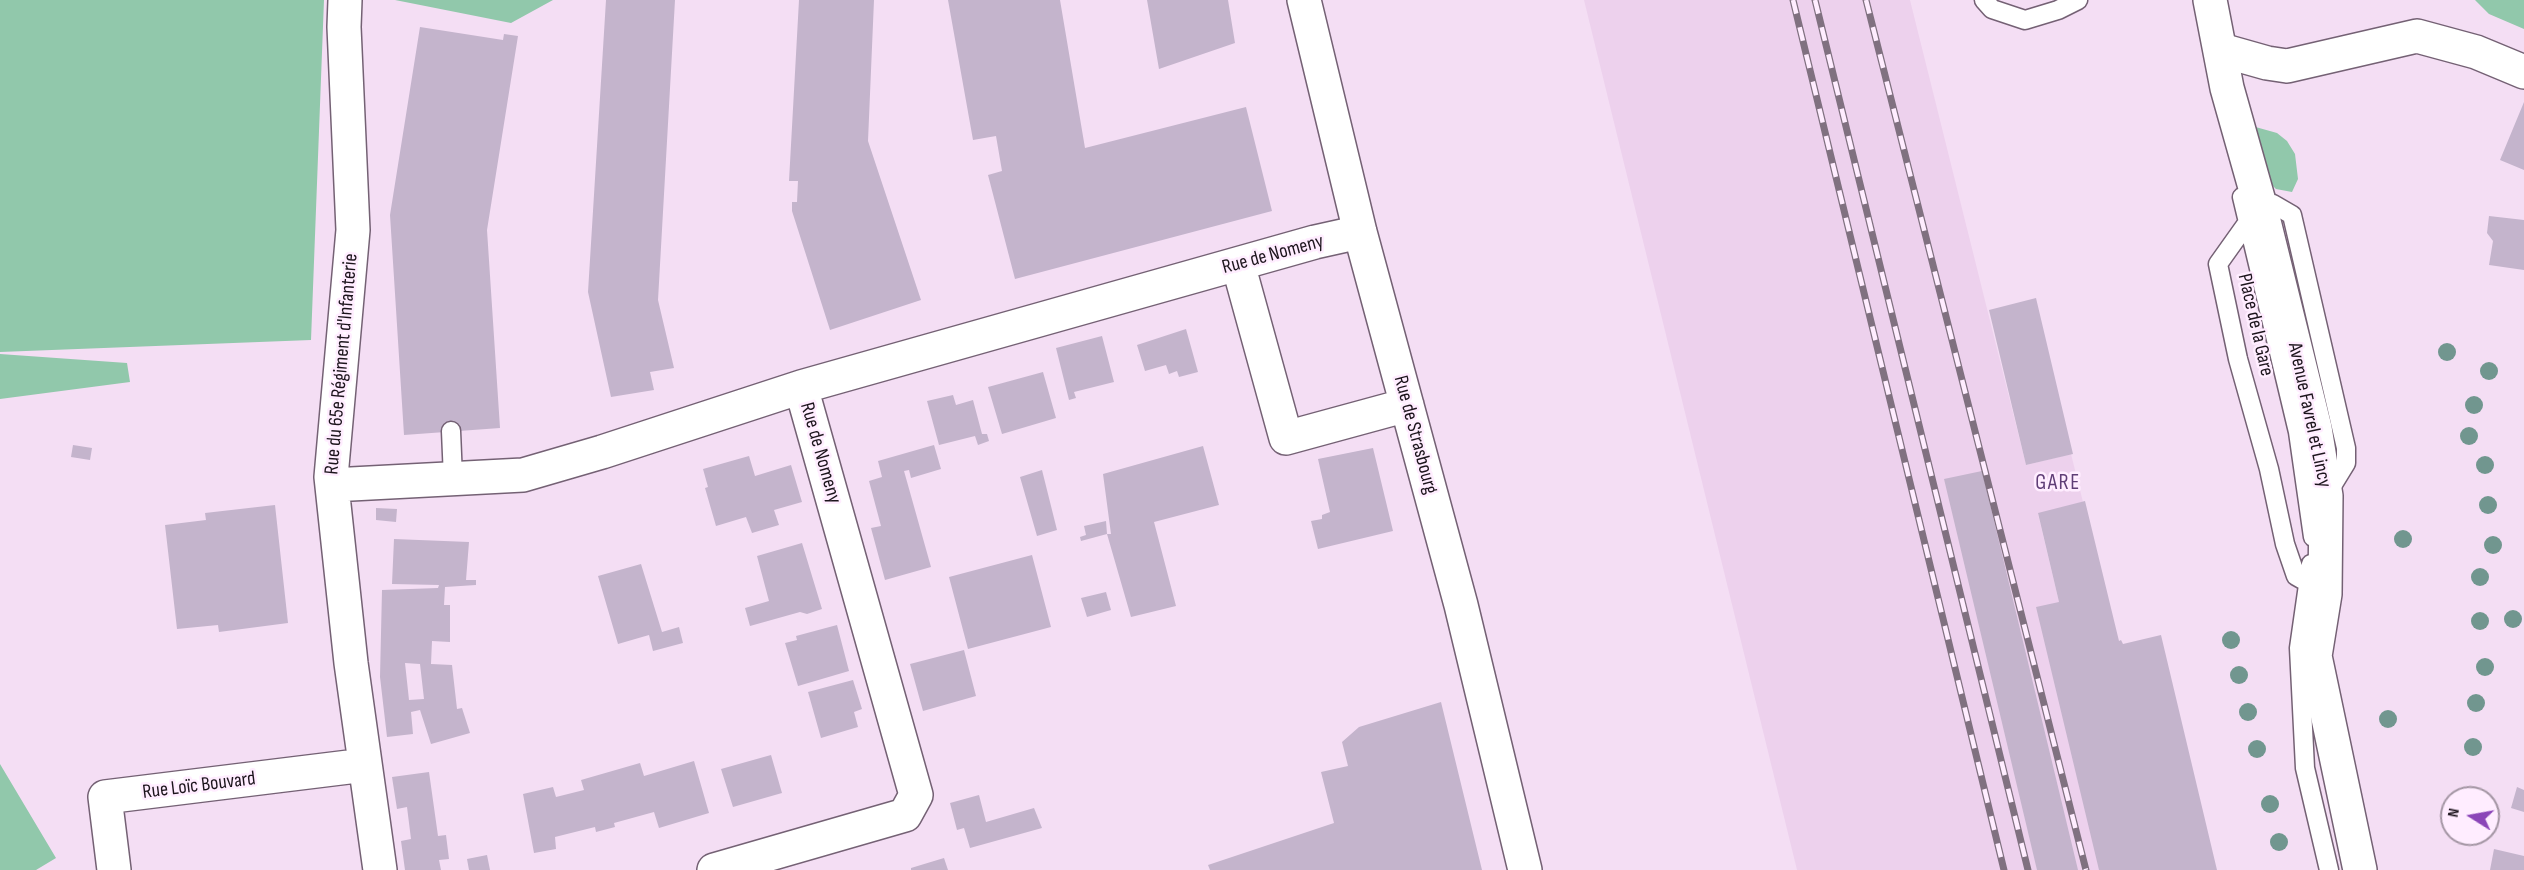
<!DOCTYPE html>
<html>
<head>
<meta charset="utf-8">
<style>
  body { margin:0 }
  #map { position:relative; width:2524px; height:870px; overflow:hidden; background:#f4def4; font-family:"Sofia Sans Condensed",sans-serif }
  canvas { display:block }
  .north { position:absolute; left:2440px; top:786px; width:60px; height:60px; box-sizing:border-box; background:#ffedff; border:2px solid #a496a4; border-radius:50%; rotate:281deg; font-size:16px; font-weight:700; line-height:24px; text-align:center; color:#1c141c }
  .north::after { content:''; display:block; margin:auto; width:21px; height:27px; background:#8b45b8; clip-path:polygon(50% 0,100% 100%,50% 72%,0 100%) }
</style>
</head>
<body>
<div id="map">
<canvas width="2524" height="870"></canvas>
<div class="north">N</div>
</div>
<script>
const g = document.querySelector('canvas').getContext('2d');
g.lineJoin = 'round';
function fill(path, color) {
  g.fillStyle = color;
  g.fill(path, 'evenodd');
}
function poly(rows) {
  const path = new Path2D();
  for (const r of rows) {
    path.moveTo(r[0], r[1]);
    for (let i = 2; i < r.length; i += 2) path.lineTo(r[i], r[i + 1]);
  }
  return path;
}
function trace(path, color, width, dash) {
  g.strokeStyle = color;
  g.lineWidth = width;
  g.lineCap = dash ? 'butt' : 'round';
  g.setLineDash(dash || []);
  g.stroke(path);
}
function label(font, color, halo, rows, align = 'center') {
  g.font = font + ' "Sofia Sans Condensed",sans-serif';
  g.lineWidth = 5;
  g.setLineDash([]);
  g.textBaseline = 'middle';
  g.strokeStyle = halo;
  g.fillStyle = color;
  for (const [text, x, y, turn = 0] of rows) {
    g.save();
    g.translate(x, y);
    g.rotate((+turn || 0) * Math.PI / 180);
    g.textAlign = isNaN(turn) ? turn : align;
    if (halo) g.strokeText(text, 0, 0);
    g.fillText(text, 0, 0);
    g.restore();
  }
}
fill(poly([
  [1584,0,1910,0,2026,465,2071,454,2083,502,2038,514,2123,870,1797,870]
]), '#edd1ed');
fill(poly([
  [0,0,324,0,311,340,0,352],
  [395,0,553,0,511,23],
  [2475,0,2524,0,2524,29,2489,14],
  [2252,126,2277,133,2287,141,2295,154,2298,179,2292,192,2276,189,2265,178],
  [0,354,127,363,130,382,0,399],
  [0,764,56,858,36,870,0,870]
]), '#91c8ab');
fill(poly([
  [606,0,675,0,658,300,674,368,650,372,654,390,611,397,588,292],
  [799,0,874,0,868,141,921,300,830,330,792,211,792,202,797,202,798,181,789,181],
  [948,0,1060,0,1085,148,1246,107,1272,211,1015,279,988,175,1002,171,996,136,973,140],
  [1147,0,1228,0,1235,43,1159,69],
  [420,27,503,40,504,34,518,36,487,230,500,428,404,435,390,215],
  [2524,102,2524,170,2500,160],
  [2489,216,2524,220,2524,270,2489,265,2493,241,2487,233],
  [2036,298,2073,454,2026,465,1989,310],
  [1186,329,1198,372,1179,377,1177,371,1169,374,1166,365,1145,371,1137,345],
  [1102,336,1114,382,1074,392,1076,398,1069,400,1056,348],
  [1043,372,1056,418,1002,434,988,387],
  [953,395,956,405,973,400,982,434,987,434,989,441,978,445,975,436,939,445,927,401],
  [73,445,92,448,90,460,71,457],
  [934,445,941,469,911,478,909,470,904,471,931,567,885,580,871,528,881,526,869,481,882,477,878,461],
  [1203,446,1219,505,1154,522,1176,606,1131,617,1107,534,1111,534,1103,474],
  [1373,448,1393,531,1318,549,1311,521,1322,519,1322,515,1330,512,1318,459],
  [749,456,755,476,791,465,802,502,774,510,779,525,752,533,746,517,716,526,705,488,708,487,703,469],
  [1042,470,1057,530,1037,536,1020,477],
  [1982,471,2078,870,2037,870,1944,479],
  [2085,501,2119,641,2121,640,2123,644,2161,635,2217,870,2099,870,2036,607,2059,602,2038,513],
  [275,505,288,623,219,632,218,625,177,629,165,525,206,520,205,513],
  [376,508,397,509,396,522,376,520],
  [1106,521,1107,534,1081,541,1080,537,1086,535,1084,526],
  [394,539,469,542,466,580,476,580,476,585,445,587,444,605,450,605,450,642,432,641,431,664,452,665,457,709,462,708,470,733,431,744,420,710,411,712,413,734,387,737,380,677,382,590,438,588,439,585,392,584],
  [405,663,420,664,424,699,409,700],
  [802,543,822,609,807,614,800,612,750,626,745,608,769,601,757,556],
  [1032,555,1051,627,968,649,949,577],
  [641,564,662,632,679,627,683,643,653,651,649,635,618,644,598,576],
  [1106,592,1111,610,1087,617,1081,598],
  [837,625,849,671,798,686,785,643,797,640,796,636],
  [964,650,976,696,923,711,910,664],
  [853,680,862,709,854,712,858,727,821,738,808,692],
  [1441,702,1482,870,1210,870,1208,865,1334,823,1321,772,1348,766,1342,742,1359,727],
  [771,755,782,793,733,807,721,769],
  [694,761,709,813,659,828,654,812,614,823,615,827,596,832,595,827,555,837,556,849,534,853,523,794,553,787,556,797,584,790,581,780,640,763,644,776],
  [429,772,438,836,446,835,449,859,439,860,441,870,405,870,401,841,411,839,407,807,397,809,392,777],
  [2517,787,2524,790,2524,812,2511,808],
  [979,795,986,822,1034,808,1042,828,970,848,964,828,957,830,950,803],
  [2494,849,2524,856,2524,870,2490,870],
  [487,855,490,870,469,870,467,859],
  [944,858,948,870,911,870,911,868]
]), '#c4b4cc');
const lane = poly([
  [1984,0,1992,9,2025,20,2058,10,2078,0],
  [2242,197,2298,432,2313,537],
  [451,431,453,478],
  [2311,564,2299,648,2305,768,2329,870],
  [2319,589,2296,576,2285,544,2269,469,2238,359,2218,264,2260,205,2273,204,2292,215,2346,448,2346,463,2327,494]
]);
const street = poly([
  [345,0,344,27,353,230,331,477,351,663,380,870],
  [1304,0,1360,232,1461,605,1525,870],
  [2221,50,2267,63,2287,66,2417,36,2476,52,2524,72],
  [1238,264,1286,438,1407,405],
  [332,485,523,475,602,452,801,387],
  [114,870,105,797,365,765],
  [714,870,905,815,916,795,801,387,1315,242,1360,232]
]);
const secondary = poly([
  [2210,0,2227,88,2260,205,2315,428,2326,496,2325,594,2315,656,2360,870]
]);
trace(lane, '#746174', 21);
trace(street, '#746174', 36);
trace(secondary, '#746174', 36);
trace(lane, '#fff', 18);
trace(street, '#fff', 33);
trace(secondary, '#fff', 33);
const rail = poly([
  [1793,0,2004,870],
  [1815,0,2028,870],
  [1866,0,2086,870]
]);
trace(rail, '#807180', 7);
trace(rail, '#ffedff', 4.5, [14]);
g.fillStyle = '#71968f';
for (const [x, y] of [
  [2447,352],
  [2489,371],
  [2474,405],
  [2469,436],
  [2485,465],
  [2488,505],
  [2403,539],
  [2493,545],
  [2480,577],
  [2513,619],
  [2480,621],
  [2231,640],
  [2485,667],
  [2239,675],
  [2476,703],
  [2248,712],
  [2388,719],
  [2473,747],
  [2257,749],
  [2270,804],
  [2279,842]
]) {
  g.beginPath();
  g.arc(x, y, 9, 0, 2 * Math.PI);
  g.fill();
}
label('20px', '#1c141c', '#ffedff', [
  ["Rue de Nomeny",1273,255,-15],
  ["Place de la Gare",2255,325,77],
  ["Rue du 65e Régiment d'Infanterie",342,364,-85],
  ["Avenue Favrel et Lincy",2309,415,78],
  ["Rue de Strasbourg",1415,435,75],
  ["Rue de Nomeny",820,453,74],
  ["Rue Loïc Bouvard",199,786,-7]
]);
g.letterSpacing = '1.5px';
label('22px', '#5f3d76', '#ffedff', [
  ["GARE",2058,483]
]);
g.letterSpacing = '0px';
</script>
</body>
</html>
